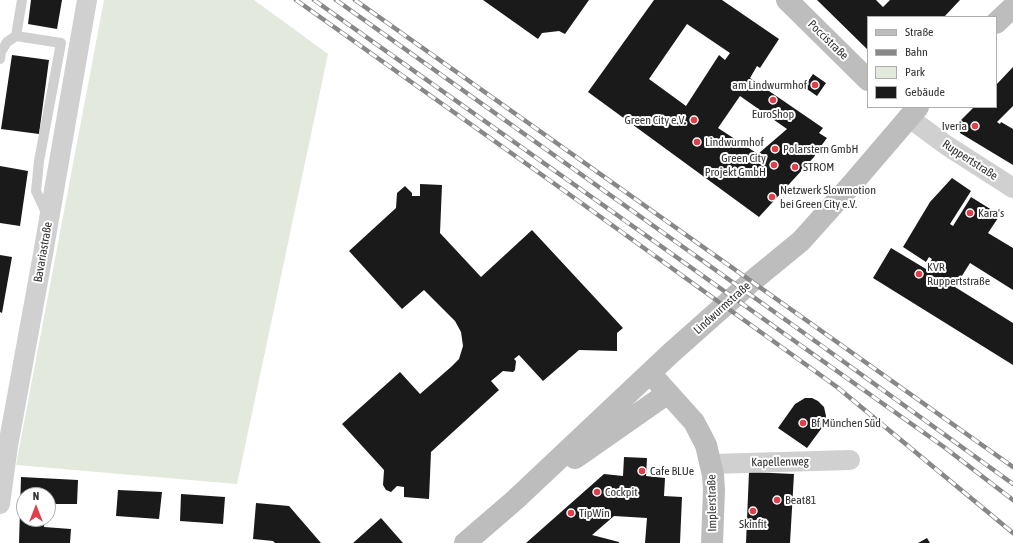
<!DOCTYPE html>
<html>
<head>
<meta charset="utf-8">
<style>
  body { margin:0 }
  #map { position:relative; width:1013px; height:543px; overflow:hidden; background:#fff; font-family:"Asap Condensed",sans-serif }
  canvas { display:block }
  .legend { position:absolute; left:867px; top:16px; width:130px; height:92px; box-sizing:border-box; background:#fff; border:1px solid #adadad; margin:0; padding:5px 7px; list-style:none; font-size:12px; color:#333 }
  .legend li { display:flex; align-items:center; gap:8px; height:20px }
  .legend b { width:20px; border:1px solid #adadad }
  .north { position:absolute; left:16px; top:487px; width:40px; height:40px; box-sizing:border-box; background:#fff; border:1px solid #adadad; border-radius:50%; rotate:0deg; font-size:11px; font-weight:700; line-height:16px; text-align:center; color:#333 }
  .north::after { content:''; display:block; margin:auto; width:14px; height:18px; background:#e03f49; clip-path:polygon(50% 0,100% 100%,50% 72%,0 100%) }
</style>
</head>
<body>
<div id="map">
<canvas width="1013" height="543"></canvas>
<ul class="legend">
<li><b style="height:5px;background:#bdbdbd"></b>Straße</li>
<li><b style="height:5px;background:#888"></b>Bahn</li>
<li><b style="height:11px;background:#e3e9dc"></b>Park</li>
<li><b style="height:11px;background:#1a1a1a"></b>Gebäude</li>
</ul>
<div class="north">N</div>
</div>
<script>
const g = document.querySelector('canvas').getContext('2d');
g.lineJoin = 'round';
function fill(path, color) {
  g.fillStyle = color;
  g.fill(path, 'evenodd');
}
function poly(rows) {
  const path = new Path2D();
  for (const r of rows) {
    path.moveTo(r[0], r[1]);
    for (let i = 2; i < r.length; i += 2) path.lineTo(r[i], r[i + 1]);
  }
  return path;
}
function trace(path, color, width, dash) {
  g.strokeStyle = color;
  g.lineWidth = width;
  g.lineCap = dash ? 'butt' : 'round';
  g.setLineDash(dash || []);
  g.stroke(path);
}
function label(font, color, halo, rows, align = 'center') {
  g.font = font + ' "Asap Condensed",sans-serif';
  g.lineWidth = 4;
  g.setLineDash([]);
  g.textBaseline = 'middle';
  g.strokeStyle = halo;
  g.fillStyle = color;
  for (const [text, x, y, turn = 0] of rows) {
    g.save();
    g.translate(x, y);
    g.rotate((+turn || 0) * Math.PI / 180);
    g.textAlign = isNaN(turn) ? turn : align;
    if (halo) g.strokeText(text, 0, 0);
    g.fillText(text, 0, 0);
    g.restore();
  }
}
fill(poly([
  [104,0,254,0,328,54,237,484,16,465]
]), '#e3e9dc');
fill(poly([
  [31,0,62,0,57,29,28,24],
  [483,0,589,0,565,34,559,31,542,33,538,39],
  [654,0,722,0,779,39,760,68,757,66,750,78,823,128,819,133,827,138,818,150,814,157,759,217,588,92],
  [687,24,730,53,725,60,719,55,686,106,649,79],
  [740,96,787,129,758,154,718,128],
  [817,0,876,0,883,7,890,0,960,0,944,17,868,17,868,50],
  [12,55,49,60,39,134,1,129],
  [1013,67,1013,106,997,122,1000,124,1001,122,1013,129,1013,165,960,133,959,122,974,107,996,107,996,85],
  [813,74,826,83,817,96,804,87],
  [0,166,28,171,20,226,0,223],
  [952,178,971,191,950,224,953,226,971,197,1000,215,988,233,1013,248,1013,290,970,263,955,287,1013,323,1013,365,873,278,891,248,926,269,932,259,929,257,926,262,903,247,930,202],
  [420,184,442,185,440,233,481,277,532,230,623,328,617,333,617,351,579,350,543,381,519,355,514,359,516,361,515,370,513,372,503,371,491,381,499,390,431,452,429,499,404,497,404,487,397,486,391,492,386,490,383,485,384,470,342,424,400,372,420,394,451,367,459,359,463,346,461,332,455,321,424,290,402,309,349,251,396,208,397,193,405,186,412,193,412,196,420,196],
  [0,255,12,257,2,313,0,312],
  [805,398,812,398,818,401,824,407,826,416,824,425,807,448,778,428,795,404],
  [624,457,647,458,646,476,665,478,664,496,682,497,680,543,645,543,647,518,614,516,592,535,619,542,619,543,526,543,604,474,623,476],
  [749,472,794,474,790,543,746,543],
  [21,477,78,480,77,504,48,504,48,495,24,495,24,519,45,519,44,527,71,529,70,543,19,543],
  [118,490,162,492,159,519,116,516],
  [181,494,225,497,223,524,180,521],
  [256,503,289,506,321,543,275,543,273,541,253,539],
  [381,518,403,543,353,543],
  [927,538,930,543,918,543]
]), '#1a1a1a');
trace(poly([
  [22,0,16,36,61,43,39,161,36,191,47,215],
  [0,59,1,52,7,42,16,36]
]), '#d0d0d0', 10);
trace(poly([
  [908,117,946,145,1013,188],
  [711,464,850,460],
  [0,504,8,446,43,254,87,0]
]), '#d0d0d0', 20);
trace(poly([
  [787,0,868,80],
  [996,23,1013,7],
  [650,373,694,422,706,445,713,475,714,490,712,543],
  [575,458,668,393],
  [465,543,515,500,671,353,751,282,801,241,852,184,918,107]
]), '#bdbdbd', 22);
const rail = poly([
  [296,0,566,192,837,387,1013,533],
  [314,0,944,447,1013,500],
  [336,0,797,328,1013,484],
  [355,0,1013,467]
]);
trace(rail, '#888', 4.5);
trace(rail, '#fff', 3, [9]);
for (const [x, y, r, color] of [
  [815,85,4,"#e03f49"],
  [773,100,4,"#e03f49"],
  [694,120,4,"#e03f49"],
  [975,126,4,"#e03f49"],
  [697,142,4,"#e03f49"],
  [775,149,4,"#e03f49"],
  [774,165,4,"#e03f49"],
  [795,167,4,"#e03f49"],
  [772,197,4,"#e03f49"],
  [970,213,4,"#e03f49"],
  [919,274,4,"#e03f49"],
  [803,423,4,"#e03f49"],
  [642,471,4,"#e03f49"],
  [597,492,4,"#e03f49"],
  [777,500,4,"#e03f49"],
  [753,511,4,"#e03f49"],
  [571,513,4,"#e03f49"]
]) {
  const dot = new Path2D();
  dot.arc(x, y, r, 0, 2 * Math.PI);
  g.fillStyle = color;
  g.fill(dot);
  trace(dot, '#fff', 1.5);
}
label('12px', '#333', '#fff', [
  ["Poccistraße",828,40,44],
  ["Ruppertstraße",970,160,33],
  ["Bavariastraße",43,252,-80],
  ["Lindwurmstraße",722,308,-42],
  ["Kapellenweg",780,462,-1],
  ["Implerstraße",712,503,-91]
]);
label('12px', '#333', '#fff', [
  ["am Lindwurmhof",807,85,"right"],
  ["EuroShop",773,114,"center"],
  ["Green City e.V.",686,120,"right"],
  ["Iveria",967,126,"right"],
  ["Lindwurmhof",705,142],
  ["Polarstern GmbH",783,149],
  ["Green City",766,158,"right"],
  ["Projekt GmbH",766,172,"right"],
  ["STROM",803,167],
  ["Netzwerk Slowmotion",780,190],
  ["bei Green City e.V.",780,204],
  ["Kara's",978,213],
  ["KVR",927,267],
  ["Ruppertstraße",927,281],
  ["Bf München Süd",811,423],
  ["Cafe BLUe",650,471],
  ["Cockpit",605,492],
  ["Beat81",785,500],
  ["TipWin",579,513],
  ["Skinfit",753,524,"center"]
], 'left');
</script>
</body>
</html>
